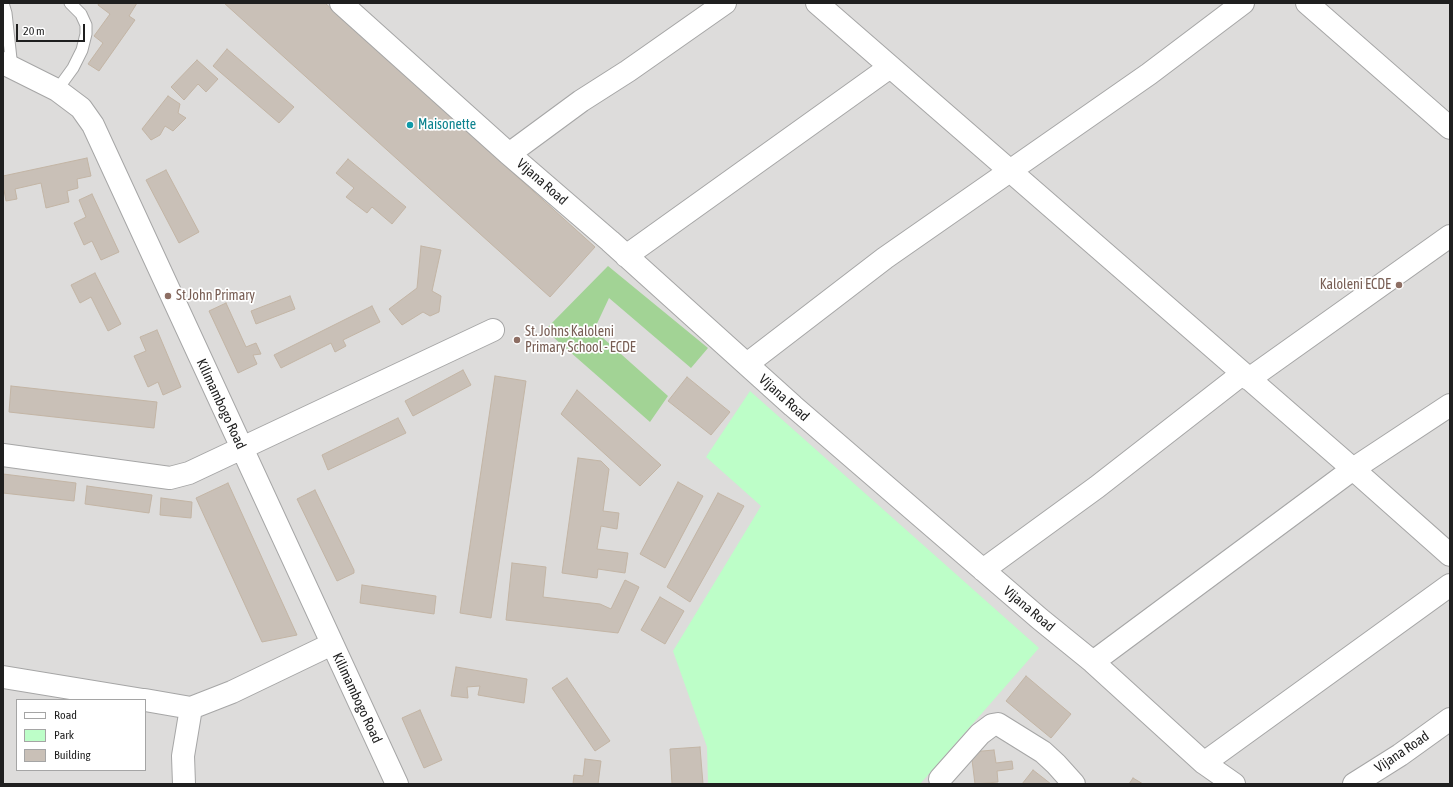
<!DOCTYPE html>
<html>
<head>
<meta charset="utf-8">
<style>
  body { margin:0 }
  #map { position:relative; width:1453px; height:787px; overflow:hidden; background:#f0ede4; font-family:"Asap Condensed",sans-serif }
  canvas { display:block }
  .frame { position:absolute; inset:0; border:4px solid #1f1f1f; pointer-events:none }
  .legend { position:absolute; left:16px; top:699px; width:130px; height:72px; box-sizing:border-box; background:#fff; border:1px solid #a5a5a5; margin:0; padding:5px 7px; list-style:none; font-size:12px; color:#1f1f1f }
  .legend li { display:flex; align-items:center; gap:8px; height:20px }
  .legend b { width:20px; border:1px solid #a5a5a5 }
  .scale { position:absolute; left:16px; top:24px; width:69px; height:18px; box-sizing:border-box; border:2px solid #1f1f1f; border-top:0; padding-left:5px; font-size:12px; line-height:14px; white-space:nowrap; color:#1f1f1f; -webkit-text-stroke:3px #fff; paint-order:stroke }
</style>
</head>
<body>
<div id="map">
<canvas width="1453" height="787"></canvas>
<div class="frame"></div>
<ul class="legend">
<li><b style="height:5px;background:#fff"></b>Road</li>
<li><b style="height:11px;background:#bdfec8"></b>Park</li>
<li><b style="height:11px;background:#c9c0b7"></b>Building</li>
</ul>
<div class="scale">20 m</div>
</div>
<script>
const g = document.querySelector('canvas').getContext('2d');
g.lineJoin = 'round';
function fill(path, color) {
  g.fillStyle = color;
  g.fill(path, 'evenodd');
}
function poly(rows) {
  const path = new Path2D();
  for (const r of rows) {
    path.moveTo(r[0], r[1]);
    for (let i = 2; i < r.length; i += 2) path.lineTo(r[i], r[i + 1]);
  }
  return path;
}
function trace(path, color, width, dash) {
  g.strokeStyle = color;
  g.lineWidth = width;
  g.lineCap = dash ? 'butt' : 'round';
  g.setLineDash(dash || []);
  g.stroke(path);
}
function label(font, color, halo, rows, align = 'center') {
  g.font = font + ' "Asap Condensed",sans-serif';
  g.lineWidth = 3.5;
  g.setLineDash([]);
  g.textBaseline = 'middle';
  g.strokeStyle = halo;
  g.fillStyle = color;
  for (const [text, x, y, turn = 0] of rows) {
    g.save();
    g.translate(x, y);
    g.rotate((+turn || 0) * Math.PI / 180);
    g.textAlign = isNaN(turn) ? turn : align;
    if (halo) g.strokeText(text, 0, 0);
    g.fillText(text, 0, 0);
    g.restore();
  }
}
fill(poly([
  [3,3,1450,3,1450,784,3,784],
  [17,700,145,700,145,770,17,770]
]), '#dddcdb');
fill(poly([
  [608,266,708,348,691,368,609,298,594,330,668,396,650,422,545,330]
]), '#a2d395');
fill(poly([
  [750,391,1039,648,920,784,708,784,707,747,673,651,761,506,706,457]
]), '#bdfec8');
const building = poly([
  [99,3,137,3,129,16,135,20,99,71,88,64,103,43,94,36,110,14,98,5,99,3],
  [224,3,325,3,595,247,550,297,224,3],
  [227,49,294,107,279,123,213,66,227,49],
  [197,60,218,79,206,92,198,84,184,100,171,87,197,60],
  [168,96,180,104,178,113,186,118,173,131,165,126,160,135,151,140,142,129,168,96],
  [87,158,91,176,77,179,78,188,67,191,69,202,46,208,41,183,15,189,17,199,6,201,4,190,3,190,3,176,87,158],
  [348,159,406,207,392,224,372,207,367,213,346,197,354,188,336,173,348,159],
  [166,170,199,232,179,243,146,180,166,170],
  [92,194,119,252,101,260,92,241,84,245,74,223,86,217,79,200,92,194],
  [421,246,441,250,432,291,441,296,439,312,430,316,423,312,402,325,389,309,417,288,421,246],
  [95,273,121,324,108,331,91,297,80,303,71,285,95,273],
  [290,296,295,309,256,324,251,311,290,296],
  [226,303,246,347,256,343,261,354,253,355,257,364,238,373,209,311,226,303],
  [372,306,380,322,343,340,346,346,335,352,331,343,281,368,274,355,372,306],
  [157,330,181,387,163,395,158,382,148,387,134,356,146,351,140,337,157,330],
  [463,370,471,385,413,416,405,401,463,370],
  [495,376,526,381,491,618,460,613,495,376],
  [687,377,730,412,711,435,668,401,687,377],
  [11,386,157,402,154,428,9,412,11,386],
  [577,390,661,465,640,486,561,414,577,390],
  [398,418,406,433,328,470,322,455,398,418],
  [578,458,601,461,609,469,603,511,619,513,617,529,601,526,597,549,628,553,625,573,598,569,597,578,562,573,578,458],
  [3,474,76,483,74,501,3,493,3,474],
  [678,482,703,496,665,568,640,554,678,482],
  [228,483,297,635,262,642,196,498,228,483],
  [87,486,152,495,149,513,85,504,87,486],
  [315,490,354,570,354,573,337,581,297,499,315,490],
  [718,493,744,506,690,602,667,587,718,493],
  [161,498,192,502,191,518,160,515,161,498],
  [512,563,546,567,543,597,600,604,611,609,625,580,639,587,618,633,506,620,512,563],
  [362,585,436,596,434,614,360,603,362,585],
  [660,597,684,611,665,644,641,630,660,597],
  [456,667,527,679,524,703,478,695,480,686,467,687,468,698,451,696,456,667],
  [1026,676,1071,714,1051,738,1006,701,1026,676],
  [567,678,610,741,595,751,552,688,567,678],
  [420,710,442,760,424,768,402,718,420,710],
  [700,747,703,784,672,784,670,749,700,747],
  [994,750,996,763,1012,761,1013,769,997,771,998,782,975,784,971,752,994,750],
  [585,759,601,761,598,784,573,784,574,775,583,776,585,759],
  [1033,770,1051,784,1022,784,1033,770],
  [1133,778,1143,784,1129,784,1133,778]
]);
fill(building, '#c9c0b7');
trace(building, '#c3b5a5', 1);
const service = poly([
  [3,3,6,13,12,68],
  [57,90,73,68,82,50,86,34,86,25,81,14,70,3]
]);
const minor = poly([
  [341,3,509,154,610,241,793,406,1040,619,1093,662,1204,763,1234,784],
  [817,3,1353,469,1450,555],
  [1307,3,1450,128],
  [3,63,57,90,81,108,93,125,397,784],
  [509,154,581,101,628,71,725,3],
  [626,256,890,67],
  [747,364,885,258,1149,74,1243,3],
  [1249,379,1450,236],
  [3,455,170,478,189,473,493,330],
  [983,570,1097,487,1242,374],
  [1093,662,1353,469,1450,405],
  [3,677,143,700],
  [145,700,191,708],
  [1204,763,1450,585],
  [940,779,980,734,992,725,998,724,1043,752,1056,764,1074,784],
  [184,784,183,756,191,708,232,692,332,644],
  [1354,784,1400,755,1450,719]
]);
trace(service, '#a6a6a6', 13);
trace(minor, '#a6a6a6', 24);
trace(service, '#fff', 11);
trace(minor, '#fff', 22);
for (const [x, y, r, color] of [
  [410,125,4,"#0f9aa8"],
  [1399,285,4,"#8d6e63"],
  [168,296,4,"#8d6e63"],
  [517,340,4,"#8d6e63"]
]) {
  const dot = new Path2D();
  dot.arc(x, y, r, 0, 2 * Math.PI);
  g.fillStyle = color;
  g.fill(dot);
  trace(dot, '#fff', 1.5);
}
label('14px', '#0d838f', '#fff', [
  ["Maisonette",418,125]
], 'left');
label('14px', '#1f1f1f', '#fff', [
  ["Vijana Road",542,182,41],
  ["Vijana Road",784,398,42],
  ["Kilimambogo Road",221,404,65],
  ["Vijana Road",1029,609,40],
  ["Kilimambogo Road",357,698,65],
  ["Vijana Road",1402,752,-34]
]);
label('14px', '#785e54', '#fff', [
  ["Kaloleni ECDE",1391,285,"right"],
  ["St John Primary",176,296],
  ["St. Johns Kaloleni",525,332],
  ["Primary School - ECDE",525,348]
], 'left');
</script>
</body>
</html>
